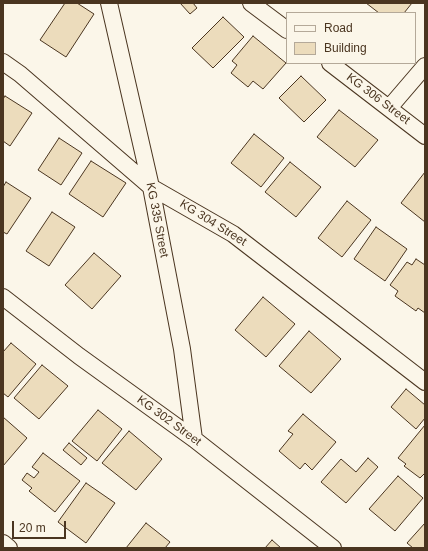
<!DOCTYPE html>
<html>
<head>
<meta charset="utf-8">
<style>
  body { margin:0 }
  #map { position:relative; width:428px; height:551px; overflow:hidden; background:#fbf6e9; font-family:Helvetica,sans-serif }
  canvas { display:block }
  .frame { position:absolute; inset:0; border:4px solid #4a3520; pointer-events:none }
  .legend { position:absolute; left:286px; top:12px; width:130px; height:52px; box-sizing:border-box; background:#fbf6e9; border:1px solid #b4a999; margin:0; padding:5px 7px; list-style:none; font-size:12px; color:#4a3520 }
  .legend li { display:flex; align-items:center; gap:8px; height:20px }
  .legend b { width:20px; border:1px solid #b4a999 }
  .scale { position:absolute; left:12px; top:521px; width:54px; height:18px; box-sizing:border-box; border:2px solid #4a3520; border-top:0; padding-left:5px; font-size:12px; line-height:14px; white-space:nowrap; color:#4a3520; -webkit-text-stroke:3px #fbf6e9; paint-order:stroke }
</style>
</head>
<body>
<div id="map">
<canvas width="428" height="551"></canvas>
<div class="frame"></div>
<ul class="legend">
<li><b style="height:5px;background:#fbf6e9"></b>Road</li>
<li><b style="height:11px;background:#ecdcbc"></b>Building</li>
</ul>
<div class="scale">20 m</div>
</div>
<script>
const g = document.querySelector('canvas').getContext('2d');
g.lineJoin = 'round';
function fill(path, color) {
  g.fillStyle = color;
  g.fill(path, 'evenodd');
}
function poly(rows) {
  const path = new Path2D();
  for (const r of rows) {
    path.moveTo(r[0], r[1]);
    for (let i = 2; i < r.length; i += 2) path.lineTo(r[i], r[i + 1]);
  }
  return path;
}
function trace(path, color, width, dash) {
  g.strokeStyle = color;
  g.lineWidth = width;
  g.lineCap = dash ? 'butt' : 'round';
  g.setLineDash(dash || []);
  g.stroke(path);
}
function label(font, color, halo, rows, align = 'center') {
  g.font = font + ' Helvetica,sans-serif';
  g.lineWidth = 3;
  g.setLineDash([]);
  g.textBaseline = 'middle';
  g.strokeStyle = halo;
  g.fillStyle = color;
  for (const [text, x, y, turn = 0] of rows) {
    g.save();
    g.translate(x, y);
    g.rotate((+turn || 0) * Math.PI / 180);
    g.textAlign = isNaN(turn) ? turn : align;
    if (halo) g.strokeText(text, 0, 0);
    g.fillText(text, 0, 0);
    g.restore();
  }
}
const building = poly([
  [65,3,77,3,94,14,66,57,40,40,65,3],
  [180,3,193,3,197,8,190,14,180,3],
  [366,3,412,3,404,13,379,13,366,3],
  [223,17,244,37,213,68,192,48,223,17],
  [253,36,286,63,263,89,253,81,248,87,231,73,237,65,232,61,253,36],
  [301,76,326,100,304,122,279,98,301,76],
  [5,96,32,113,10,146,3,141,3,99,5,96],
  [339,110,378,140,355,167,317,137,339,110],
  [254,134,284,158,261,187,231,163,254,134],
  [59,138,82,153,61,185,38,170,59,138],
  [91,161,126,183,103,217,69,194,91,161],
  [290,162,321,187,296,217,265,192,290,162],
  [425,172,425,222,401,203,425,172],
  [6,182,31,198,7,234,3,232,3,187,6,182],
  [347,201,371,220,342,257,318,238,347,201],
  [52,212,75,227,49,266,26,251,52,212],
  [376,227,407,249,385,281,354,259,376,227],
  [94,253,121,276,92,309,65,285,94,253],
  [416,259,425,265,425,313,418,308,416,311,395,296,398,291,390,285,407,262,412,265,416,259],
  [263,297,295,324,266,357,235,330,263,297],
  [309,331,341,359,311,393,279,366,309,331],
  [11,343,36,364,8,397,3,393,3,352,11,343],
  [42,365,68,386,39,419,14,398,42,365],
  [406,389,425,405,425,418,416,429,391,407,406,389],
  [98,410,122,429,97,461,72,441,98,410],
  [303,414,336,442,312,470,305,463,300,469,279,451,293,434,288,431,303,414],
  [3,417,27,438,3,466,3,417],
  [425,425,425,473,420,478,404,466,406,464,398,458,425,425],
  [129,431,162,459,136,490,102,463,129,431],
  [69,443,87,458,81,465,63,450,69,443],
  [43,453,80,481,55,512,29,491,32,488,22,480,27,473,34,478,39,472,32,467,43,453],
  [368,458,378,467,346,503,321,482,341,459,356,472,368,458],
  [398,476,423,498,395,531,369,509,398,476],
  [86,483,115,503,86,543,58,522,86,483],
  [146,523,170,542,165,548,126,548,146,523],
  [425,523,425,548,413,548,407,543,425,523],
  [272,540,281,548,265,548,272,540]
]);
fill(building, '#ecdcbc');
trace(building, '#4a3520', 1);
const street = poly([
  [109,3,151,187,182,349,194,439],
  [251,3,287,30],
  [3,62,20,74,151,187,233,234,425,382],
  [330,63,425,136],
  [389,108,425,66],
  [3,297,79,356,194,439,333,548],
  [3,543,9,548]
]);
trace(street, '#4a3520', 18);
trace(street, '#fbf6e9', 16);
label('12px', '#4a3520', '#fbf6e9', [
  ["KG 306 Street",378,99,37],
  ["KG 335 Street",157,220,79],
  ["KG 304 Street",213,223,32],
  ["KG 302 Street",169,421,36]
]);
</script>
</body>
</html>
